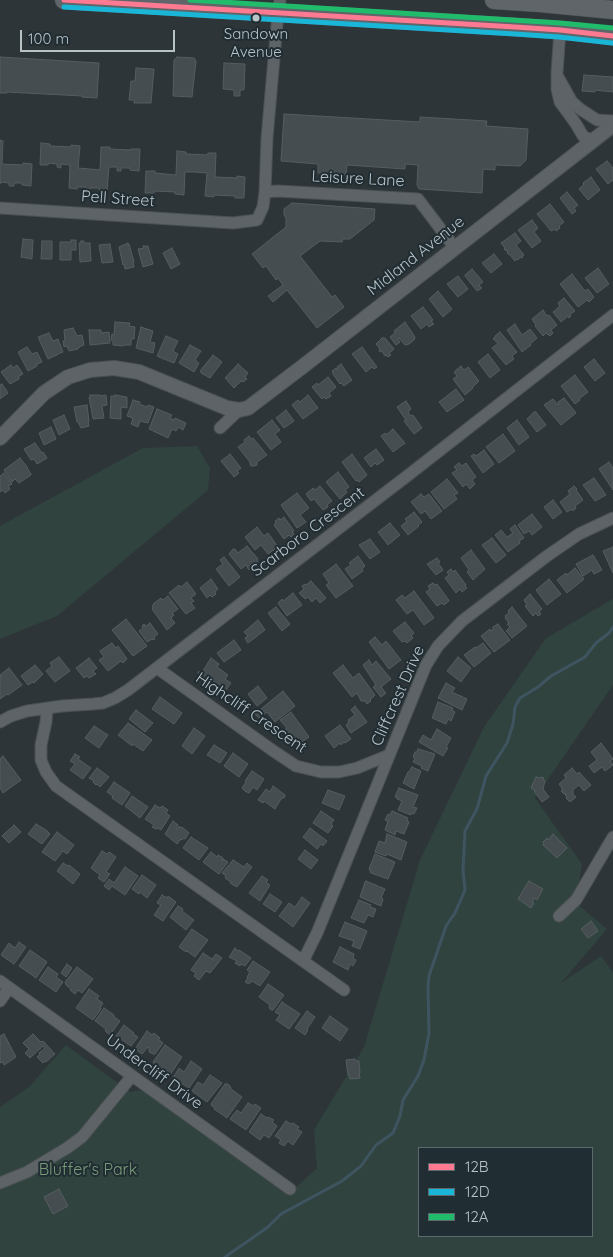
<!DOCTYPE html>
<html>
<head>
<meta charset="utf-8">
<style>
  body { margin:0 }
  #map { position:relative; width:613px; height:1257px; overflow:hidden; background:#2d3538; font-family:Quicksand,sans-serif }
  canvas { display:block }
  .legend { position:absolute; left:418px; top:1147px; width:175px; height:90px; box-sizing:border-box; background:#202d33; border:1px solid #5d696f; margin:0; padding:6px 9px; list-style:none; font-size:15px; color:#b8c3c8 }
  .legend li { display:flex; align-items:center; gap:10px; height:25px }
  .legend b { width:25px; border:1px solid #5d696f }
  .scale { position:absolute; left:20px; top:30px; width:155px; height:22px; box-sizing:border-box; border:2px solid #b8c3c8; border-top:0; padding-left:6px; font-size:15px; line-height:18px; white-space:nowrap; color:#b8c3c8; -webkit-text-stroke:4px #202d33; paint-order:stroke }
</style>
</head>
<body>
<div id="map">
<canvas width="613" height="1257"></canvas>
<ul class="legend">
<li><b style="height:6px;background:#fe7a93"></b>12B</li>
<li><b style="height:6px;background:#1ab6d8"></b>12D</li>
<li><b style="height:6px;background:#20bc6c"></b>12A</li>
</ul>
<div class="scale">100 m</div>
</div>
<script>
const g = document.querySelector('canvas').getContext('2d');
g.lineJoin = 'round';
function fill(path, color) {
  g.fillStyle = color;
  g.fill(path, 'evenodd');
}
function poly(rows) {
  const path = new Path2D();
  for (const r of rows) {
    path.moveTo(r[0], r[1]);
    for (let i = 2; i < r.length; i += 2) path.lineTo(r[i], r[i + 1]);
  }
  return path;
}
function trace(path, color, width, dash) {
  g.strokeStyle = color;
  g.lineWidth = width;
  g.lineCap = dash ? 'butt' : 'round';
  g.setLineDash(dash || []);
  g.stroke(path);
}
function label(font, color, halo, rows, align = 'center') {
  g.font = font + ' Quicksand,sans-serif';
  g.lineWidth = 4;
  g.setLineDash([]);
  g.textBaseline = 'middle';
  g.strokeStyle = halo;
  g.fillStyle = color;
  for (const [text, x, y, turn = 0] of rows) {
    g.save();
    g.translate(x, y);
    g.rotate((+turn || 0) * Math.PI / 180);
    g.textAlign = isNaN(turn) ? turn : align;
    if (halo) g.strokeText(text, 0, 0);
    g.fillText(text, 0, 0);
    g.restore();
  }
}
fill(poly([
  [197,446,210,468,208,490,57,616,0,639,0,526,143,448],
  [613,599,613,685,535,798,582,864,576,903,607,929,561,983,601,956,613,972,613,1257,0,1257,0,1107,29,1087,66,1045,130,1092,139,1090,145,1092,274,1185,280,1187,279,1189,288,1195,317,1168,314,1130,364,1047,420,860,484,727,546,638],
  [419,1148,592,1148,592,1236,419,1236]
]), '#30433e');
trace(poly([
  [225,1257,268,1227,281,1214,342,1181,361,1166,376,1145,393,1133,400,1116,403,1100,418,1076,424,1060,429,1033,428,987,429,976,446,926,455,913,465,890,463,870,465,831,477,809,486,776,507,743,513,724,515,707,520,698,538,687,551,676,585,657,596,643,609,633,613,627]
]), '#3e5561', 3);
const building = poly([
  [0,57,99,63,97,98,82,97,82,96,7,92,7,93,0,93,0,57],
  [177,57,194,58,196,61,192,97,173,96,174,60,177,57],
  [224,63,245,64,244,90,240,90,240,96,234,96,234,90,223,89,224,63],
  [136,68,154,69,151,103,134,103,134,100,129,100,131,81,135,81,136,68],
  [584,75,613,77,613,92,595,90,595,92,582,91,584,75],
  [284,114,420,122,420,117,487,121,486,126,528,129,526,160,520,166,495,165,495,170,483,169,482,193,419,189,417,185,418,165,405,164,405,169,347,165,346,175,318,173,318,164,281,161,284,114],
  [0,140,3,141,2,164,23,165,23,163,32,164,31,186,22,185,22,183,14,183,14,186,9,186,9,183,1,182,0,184,0,140],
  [41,143,50,144,50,146,71,147,71,145,80,146,78,168,100,170,101,147,110,147,110,149,131,150,131,149,140,149,139,171,130,170,130,168,121,168,121,171,117,171,117,167,109,167,107,190,99,190,99,188,90,188,90,191,86,191,86,187,77,187,77,189,69,188,70,165,61,164,61,168,57,167,57,164,49,163,48,165,40,165,41,143],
  [177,151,186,152,186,154,207,155,208,153,216,153,215,177,237,178,237,176,245,177,244,198,235,198,235,196,214,195,214,197,205,196,207,173,195,172,185,172,184,195,175,194,175,192,154,191,154,193,145,193,146,171,155,171,155,173,176,175,177,151],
  [607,161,613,168,613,180,608,184,596,169,607,161],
  [591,177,600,190,588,200,579,189,584,184,583,183,591,177],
  [567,192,578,205,574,208,576,211,572,214,560,198,567,192],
  [292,203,375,209,374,220,350,239,343,239,342,242,320,241,300,256,332,297,335,295,344,307,317,328,287,290,273,302,268,296,283,285,278,278,276,280,266,266,263,268,252,254,286,227,286,218,284,215,284,209,292,203],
  [550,204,564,222,559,226,560,228,556,231,555,229,551,231,537,214,550,204],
  [532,220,538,228,534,232,541,241,532,248,518,230,532,220],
  [515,233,521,241,516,245,524,255,522,256,523,257,521,258,520,257,518,260,517,259,515,261,509,254,508,254,507,252,508,251,507,250,506,251,504,249,505,248,501,243,515,233],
  [23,239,33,240,32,259,21,257,23,239],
  [71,240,76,240,76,250,71,250,71,260,60,260,60,242,71,242,71,240],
  [42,241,52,241,52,259,41,259,42,241],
  [81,241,84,241,84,243,90,243,91,261,80,262,79,243,81,243,81,241],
  [128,243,128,245,129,244,134,262,133,262,134,267,125,269,124,264,123,265,119,247,128,243],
  [110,244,113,262,102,263,99,245,110,244],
  [143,246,148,246,153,264,143,267,138,249,144,248,143,246],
  [172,248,180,264,171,269,163,253,172,248],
  [494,254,502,264,491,273,482,263,494,254],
  [598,268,609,284,597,293,585,278,598,268],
  [472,269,483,282,479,285,482,288,477,291,465,276,465,275,472,269],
  [572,274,585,291,588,289,594,297,589,302,587,300,578,307,560,284,572,274],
  [458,276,468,289,458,297,447,284,458,276],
  [438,291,452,309,443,317,429,299,438,291],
  [564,298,575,311,570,314,571,316,569,318,568,316,561,322,553,312,560,306,558,303,564,298],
  [423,307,433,320,431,321,434,324,429,327,427,324,421,329,411,316,423,307],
  [543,310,547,316,549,315,557,325,551,330,553,333,550,336,546,333,543,336,535,326,536,325,532,319,543,310],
  [115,322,130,323,129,326,135,327,134,339,131,339,131,345,125,345,123,346,113,345,113,341,111,340,112,334,114,335,115,322],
  [405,322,415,337,414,340,409,344,405,345,399,338,398,339,400,342,396,345,390,337,395,333,394,331,405,322],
  [515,324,522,335,530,329,537,338,530,344,531,345,522,352,507,330,515,324],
  [141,327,153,331,150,342,155,343,153,353,136,348,141,327],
  [73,328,77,336,82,335,84,345,79,347,78,349,69,351,67,346,64,347,63,341,65,341,64,330,73,328],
  [89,330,101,330,101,333,109,332,110,343,90,345,89,330],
  [500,332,517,352,512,356,514,359,506,365,492,348,498,343,493,339,495,337,495,336,500,332],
  [49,333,53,341,58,339,63,352,58,354,57,355,48,359,38,337,49,333],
  [166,336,178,341,173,351,178,354,174,363,159,357,160,357,157,356,166,336],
  [382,338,385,338,394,349,389,353,391,355,388,357,386,355,385,356,382,351,380,352,379,350,380,349,376,344,382,338],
  [190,345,201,351,195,360,199,363,194,372,179,363,190,345],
  [27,347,32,354,37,352,42,362,37,364,37,366,28,371,18,352,27,347],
  [362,347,377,367,374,369,372,367,366,372,352,354,362,347],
  [488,354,500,370,490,378,478,362,488,354],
  [213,355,222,362,210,378,201,373,201,372,200,371,213,355],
  [594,359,605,373,595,381,584,367,594,359],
  [238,364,248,373,245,377,247,379,243,382,241,381,234,388,225,378,238,364],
  [341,364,352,380,344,386,341,383,340,384,333,374,333,373,332,371,336,368,337,370,338,369,337,367,341,364],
  [11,365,13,368,17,365,23,374,19,376,19,379,10,384,1,372,11,365],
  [461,366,464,370,468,367,479,381,472,388,473,388,465,395,453,379,457,376,454,372,461,366],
  [575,375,588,392,579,399,580,400,575,404,561,386,575,375],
  [328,377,336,387,329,393,331,396,326,399,324,397,322,399,312,387,317,383,318,385,328,377],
  [2,384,8,393,0,399,0,385,2,384],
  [456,389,464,400,447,412,439,402,456,389],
  [90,395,100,395,100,396,106,395,107,405,102,406,104,418,93,419,89,397,91,397,90,395],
  [115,395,127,397,127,408,121,407,121,419,110,418,111,396,115,396,115,395],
  [308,395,318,408,303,419,292,405,298,400,300,402,308,395],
  [564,398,576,413,561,425,544,405,553,399,558,405,559,404,558,402,564,398],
  [133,400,140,402,139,404,147,407,148,405,154,407,148,423,140,421,138,427,131,424,133,418,127,416,133,400],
  [406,401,411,409,408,412,411,416,413,415,422,428,414,434,404,421,406,420,397,407,406,401],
  [87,405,89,421,88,421,89,426,81,428,78,422,77,422,74,407,87,405],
  [157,409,172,415,170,418,174,420,175,418,186,423,183,430,178,427,176,431,172,429,168,438,149,429,157,409],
  [286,410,294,421,284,428,276,418,286,410],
  [534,412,536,412,546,425,537,432,527,419,534,412],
  [64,415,70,429,59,435,53,420,64,415],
  [272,420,280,430,275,434,281,442,271,450,257,432,272,420],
  [517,420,529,437,519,445,507,428,517,420],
  [51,427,56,439,44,445,39,433,51,427],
  [393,429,405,443,393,452,381,436,385,433,386,435,393,429],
  [503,434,515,451,499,463,486,447,503,434],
  [249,436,251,439,253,438,267,455,257,462,257,465,254,466,251,466,250,464,250,462,238,447,245,442,244,440,249,436],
  [35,443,42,453,43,452,47,458,37,464,34,459,31,460,24,449,35,443],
  [376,449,384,460,377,465,375,463,371,467,364,458,376,449],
  [484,450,494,464,483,473,471,456,474,454,476,456,484,450],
  [230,454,241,468,237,471,239,473,234,477,221,461,230,454],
  [352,454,367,475,359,482,357,480,356,481,342,462,352,454],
  [20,458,28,468,27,468,31,474,31,475,19,483,15,479,12,482,4,470,20,458],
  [609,462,613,468,613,490,599,469,609,462],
  [459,463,462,466,466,463,476,477,472,480,475,484,470,489,466,484,463,487,452,473,457,470,454,467,459,463],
  [338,472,349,487,345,490,347,492,340,499,326,482,338,472],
  [4,473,12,484,8,486,10,489,5,493,3,490,0,492,0,476,4,473],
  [594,478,606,495,595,501,583,485,594,478],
  [447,479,458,493,454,495,457,499,444,509,431,492,447,479],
  [320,486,332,501,327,505,328,507,323,510,314,499,311,501,306,494,313,488,315,490,320,486],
  [574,486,577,489,576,490,583,500,575,506,576,508,573,511,572,509,567,512,560,502,570,494,568,491,574,486],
  [297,493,309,508,300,515,306,522,297,528,281,505,297,493],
  [421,494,424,497,429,494,442,511,431,519,425,511,421,514,411,502,421,494],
  [553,500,562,512,553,519,544,507,553,500],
  [414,512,422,522,418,525,419,526,408,535,401,526,407,521,405,519,414,512],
  [532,514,542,527,532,535,529,531,524,534,518,525,532,514],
  [284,517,294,531,292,532,294,534,291,537,289,535,284,539,274,525,276,523,275,521,279,518,280,520,284,517],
  [390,523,400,535,388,545,378,532,390,523],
  [515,525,524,538,519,541,520,543,508,552,495,535,501,530,507,537,513,533,510,529,515,525],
  [257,527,264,536,268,533,278,547,268,554,261,545,255,550,245,537,257,527],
  [492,538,506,555,496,563,482,545,492,538],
  [370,539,380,552,370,559,359,545,370,539],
  [247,546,258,559,257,560,258,562,249,570,246,565,241,569,229,554,233,549,235,549,238,553,247,546],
  [613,547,613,573,603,551,613,547],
  [471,550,485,569,473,580,467,572,469,570,461,558,471,550],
  [593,555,602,570,594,574,592,570,583,576,576,564,593,555],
  [358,556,365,566,362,569,363,571,352,579,345,569,351,565,349,563,358,556],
  [224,557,240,577,229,586,216,569,223,564,220,560,224,557],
  [437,558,440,562,438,563,443,570,436,575,427,564,437,558],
  [336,564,353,586,336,598,326,585,329,583,323,574,336,564],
  [575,568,584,579,567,593,557,580,566,573,567,575,575,568],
  [451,569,453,572,455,570,466,585,465,586,467,588,462,592,460,589,456,593,445,578,449,575,447,572,451,569],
  [211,579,218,589,215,592,216,594,212,597,210,595,207,598,200,588,211,579],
  [549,579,561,594,547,605,536,590,549,579],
  [311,581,326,598,320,603,316,598,312,602,308,597,305,599,299,593,304,589,302,586,305,584,306,585,311,581],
  [187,582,196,594,191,598,194,601,191,603,195,608,186,614,169,593,179,585,181,587,187,582],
  [433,583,435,585,437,584,448,599,449,601,444,605,442,603,437,606,426,592,430,589,428,586,433,583],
  [414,591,434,618,424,625,413,610,407,614,396,600,402,595,405,598,414,591],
  [293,593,302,605,287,616,278,603,282,599,283,601,293,593],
  [530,594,542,609,539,611,541,614,538,616,536,613,533,616,525,606,527,605,524,600,530,594],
  [168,596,178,609,172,613,174,615,171,618,175,623,167,630,152,609,153,608,152,606,154,605,153,604,161,598,163,600,168,596],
  [276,607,290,624,282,631,268,613,276,607],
  [512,607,527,626,512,638,506,631,510,627,507,624,509,623,505,618,506,617,505,616,509,613,508,611,512,607],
  [126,619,147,646,133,656,112,630,126,619],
  [258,620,265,630,248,643,245,638,248,636,244,632,258,620],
  [405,622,414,633,411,636,413,638,407,643,405,641,402,642,393,631,405,622],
  [150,623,158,634,154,637,155,639,153,640,152,639,147,642,139,631,143,628,142,626,144,624,146,626,150,623],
  [498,624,510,640,494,652,481,636,490,629,491,631,493,630,493,627,498,624],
  [375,637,382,645,386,641,401,660,389,669,369,642,375,637],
  [234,640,241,650,224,662,217,653,234,640],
  [112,643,116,648,118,646,127,659,123,663,121,661,108,671,99,660,104,657,100,651,112,643],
  [483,643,491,653,474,667,464,655,475,647,476,648,483,643],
  [59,657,70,671,55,682,46,671,52,666,50,663,59,657],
  [458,657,471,668,461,682,447,671,458,657],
  [89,658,97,668,93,671,96,674,89,678,87,676,84,678,76,668,89,658],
  [211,658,219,664,217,667,228,675,225,679,231,683,224,693,201,676,199,676,198,672,203,671,211,658],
  [369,660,372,665,376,661,391,679,381,687,386,693,381,697,373,687,376,685,363,665,369,660],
  [35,665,43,674,34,683,33,682,28,685,21,676,35,665],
  [343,665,353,678,359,673,375,695,370,700,371,701,367,704,365,701,361,701,357,693,352,697,333,673,343,665],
  [9,668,22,685,8,695,7,694,0,699,0,677,2,676,0,675,9,668],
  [446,683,455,688,452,692,467,699,462,710,438,698,446,683],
  [258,686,267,698,257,706,248,694,258,686],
  [283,691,295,706,275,722,267,712,259,718,255,714,283,691],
  [160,697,182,713,174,724,152,709,160,697],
  [438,702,453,708,452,710,455,712,451,721,448,719,446,724,432,718,438,702],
  [355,706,367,722,351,733,346,725,349,722,348,720,355,715,351,710,355,706],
  [136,710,153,723,145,732,129,719,136,710],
  [291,712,309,737,299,744,293,736,289,739,283,731,287,728,280,720,291,712],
  [128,723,152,740,143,751,133,744,132,746,118,735,128,723],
  [340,725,351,739,345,743,344,742,341,745,340,743,334,748,325,736,340,725],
  [94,726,108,735,99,748,85,738,94,726],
  [194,728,205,736,192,754,182,746,194,728],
  [437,729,451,738,446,747,448,748,443,756,419,742,423,735,431,740,437,729],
  [601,743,613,759,610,761,613,765,605,771,602,767,594,773,589,766,597,760,591,752,601,743],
  [214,745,227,753,220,763,207,755,214,745],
  [418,749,435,754,428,771,421,768,422,766,413,762,415,758,413,757,415,752,417,752,418,749],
  [233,753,248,764,239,777,224,766,233,753],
  [75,754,80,757,78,759,91,768,83,779,70,770,75,764,70,761,75,754],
  [3,756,21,780,3,793,0,788,0,759,3,756],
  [412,767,421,771,414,789,403,783,408,772,409,772,412,767],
  [97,768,109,777,100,787,97,784,96,785,93,782,94,781,89,778,97,768],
  [572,768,577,774,579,772,591,785,584,791,579,785,573,790,573,794,576,797,570,802,566,798,567,797,565,795,566,794,565,793,564,794,561,791,563,790,561,788,562,788,559,784,566,778,564,775,572,768],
  [252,771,264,779,257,790,253,787,249,793,247,792,246,792,242,788,246,782,245,781,252,771],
  [536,777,540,778,541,777,544,778,543,780,545,781,543,789,549,797,542,802,534,791,535,790,531,788,536,777],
  [114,782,130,793,122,805,112,798,113,796,107,792,114,782],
  [273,786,285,795,285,797,281,799,275,809,264,801,263,803,258,800,266,789,270,792,273,786],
  [399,788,418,795,413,807,417,808,414,814,411,813,411,815,398,810,402,801,397,799,397,797,395,797,399,788],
  [328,790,345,796,339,810,322,803,328,790],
  [132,796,148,807,140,818,125,806,132,796],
  [155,805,160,808,162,806,168,810,166,813,170,816,161,830,158,828,156,829,152,827,154,825,145,819,155,805],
  [321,811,334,820,331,824,333,826,328,833,313,823,321,811],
  [392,811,408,818,407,820,409,822,404,834,396,831,395,835,385,830,388,821,385,820,388,814,390,815,392,811],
  [173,821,178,825,176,828,178,829,179,826,181,828,182,827,189,833,185,839,183,838,182,840,181,839,177,844,165,834,173,821],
  [36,824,46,830,50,834,42,844,28,834,36,824],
  [14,825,21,832,9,843,2,836,14,825],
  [310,828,327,841,323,846,321,844,317,849,303,837,310,828],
  [57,832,74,845,67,854,63,851,55,861,42,852,57,832],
  [387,834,407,842,401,860,387,854,386,856,375,852,379,841,385,843,387,834],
  [553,834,567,848,557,858,543,845,544,843,543,842,547,838,548,840,553,834],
  [191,837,208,848,199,860,183,848,191,837],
  [305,850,318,860,311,869,298,859,305,850],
  [102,851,107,854,109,852,116,857,106,872,110,874,104,882,98,878,100,875,91,868,102,851],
  [211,852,217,857,218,855,223,858,222,861,223,859,228,862,219,874,203,862,211,852],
  [375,854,395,862,388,879,371,873,369,869,375,854],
  [233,860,244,867,247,863,252,867,237,887,230,883,231,882,225,878,226,876,222,873,233,860],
  [63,863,68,866,69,865,80,874,73,884,57,871,63,863],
  [125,867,138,876,125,895,112,886,109,890,104,886,109,879,114,883,125,867],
  [142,875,156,885,147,898,140,892,139,894,132,889,142,875],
  [262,876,268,880,266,882,270,885,260,901,249,893,262,876],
  [366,881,385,889,381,898,383,899,381,906,360,897,365,882,366,881],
  [529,881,543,889,537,900,534,898,532,902,534,903,531,908,518,899,529,881],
  [270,894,282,902,275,912,263,904,270,894],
  [162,895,167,898,168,896,176,902,163,921,154,915,161,905,157,903,162,895],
  [302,897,310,903,293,927,279,916,289,903,295,907,302,897],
  [359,900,371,905,370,907,376,909,373,917,368,915,364,923,351,918,359,900],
  [178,906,183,909,182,911,194,920,186,930,170,917,178,906],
  [591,921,598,931,588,938,581,929,591,921],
  [345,922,367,931,360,949,352,946,354,941,339,936,345,922],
  [192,929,208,940,195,957,187,951,186,952,179,947,192,929],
  [19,942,26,947,14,964,1,955,9,943,15,948,19,942],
  [340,947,354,954,353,958,356,960,353,966,350,964,348,970,333,962,340,947],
  [235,948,238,951,239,950,251,958,245,966,241,964,240,966,235,963,237,961,229,957,235,948],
  [30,950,47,962,36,978,19,966,30,950],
  [203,953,212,959,216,954,222,958,210,973,206,971,199,980,194,976,196,973,191,970,203,953],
  [253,961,270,972,260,986,252,981,249,984,245,982,248,978,247,977,250,972,247,970,253,961],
  [67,964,72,968,66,977,61,973,67,964],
  [48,967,58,974,56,977,63,982,56,992,39,980,48,967],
  [77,967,93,979,82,993,78,990,75,994,70,990,71,989,66,985,65,982,77,967],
  [268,984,284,995,273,1010,271,1010,269,1008,270,1005,259,997,268,984],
  [89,989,99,996,97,999,103,1003,100,1008,101,1009,93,1020,76,1008,89,989],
  [282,1002,300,1014,289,1029,276,1020,280,1015,275,1012,282,1002],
  [104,1008,114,1015,113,1016,120,1021,110,1035,105,1031,106,1029,95,1021,104,1008],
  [307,1011,315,1017,307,1029,308,1030,305,1035,295,1028,307,1011],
  [330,1016,348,1029,340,1041,322,1028,330,1016],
  [124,1025,134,1033,133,1034,138,1037,131,1046,116,1036,124,1025],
  [147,1031,152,1035,154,1033,160,1038,158,1039,163,1043,155,1054,153,1054,149,1052,149,1048,148,1047,142,1054,135,1049,147,1031],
  [4,1034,16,1057,4,1065,3,1062,0,1063,0,1036,4,1034],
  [33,1034,41,1042,43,1041,55,1054,46,1062,45,1061,43,1063,37,1057,40,1054,39,1053,45,1048,43,1046,30,1058,25,1053,29,1049,23,1043,33,1034],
  [165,1045,182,1057,170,1075,168,1075,157,1068,153,1062,165,1045],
  [355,1059,355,1061,359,1061,360,1073,359,1073,360,1078,350,1079,349,1075,348,1075,346,1060,355,1059],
  [191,1061,202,1069,189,1088,173,1078,179,1068,184,1072,191,1061],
  [210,1075,222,1083,207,1102,192,1091,198,1082,203,1085,210,1075],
  [225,1084,228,1084,230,1086,231,1089,242,1097,227,1118,214,1109,215,1108,212,1106,211,1104,225,1084],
  [248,1103,254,1106,255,1104,261,1108,246,1130,230,1119,237,1110,241,1113,248,1103],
  [261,1114,267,1118,268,1117,274,1120,272,1122,277,1126,269,1138,264,1135,260,1140,249,1132,261,1114],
  [286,1121,291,1124,293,1123,299,1127,297,1129,302,1132,293,1145,288,1141,284,1146,279,1143,281,1140,275,1136,286,1121],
  [59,1189,68,1206,53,1214,44,1197,59,1189]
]);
fill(building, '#464d50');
trace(building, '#555d60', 1);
const minor = poly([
  [560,30,557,73,557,89,560,102,576,124,583,136,593,141],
  [558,77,572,102,580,109,597,120,613,121],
  [265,192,278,191,418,199,455,248],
  [0,208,233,223,257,220,263,207,265,192,267,138,278,13,280,0],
  [220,428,239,410],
  [157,668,272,750,296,766,321,772,339,772,357,768,389,755],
  [47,708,46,722,41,745,41,760,46,772,56,786,344,990],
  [0,722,11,716,27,711,62,706,93,704,103,703,115,698,128,690,411,473,613,315],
  [559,916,576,900,613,837],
  [303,961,317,933,426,665,438,646,462,621,547,556,579,534,613,518],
  [0,981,290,1189],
  [0,1001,9,988],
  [0,1183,27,1172,67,1148,82,1137,132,1076]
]);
const tertiary = poly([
  [0,438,44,393,68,377,90,370,114,368,139,372,227,408,239,410,248,408,302,367,613,125]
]);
const primary = poly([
  [64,0,515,27,560,30,613,36],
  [494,0,540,3,613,10]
]);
trace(minor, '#4b5153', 13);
trace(tertiary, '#4b5153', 16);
trace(primary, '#4b5255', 19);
trace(minor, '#5d6366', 11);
trace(tertiary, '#5d6366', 14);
trace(primary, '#5f6568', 18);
trace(poly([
  [64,0,515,27,560,30,613,36]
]), '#fe7a93', 5);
trace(poly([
  [64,7,515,34,559,37,612,43]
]), '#1ab6d8', 5);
trace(poly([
  [190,0,560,23,613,28]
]), '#20bc6c', 5);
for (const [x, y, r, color] of [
  [256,18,4.5,"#b8c3c8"]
]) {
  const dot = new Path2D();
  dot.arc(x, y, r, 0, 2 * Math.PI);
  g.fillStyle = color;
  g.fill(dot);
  trace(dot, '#202d33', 2);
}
label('15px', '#b8c3c8', '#202d33', [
  ["Sandown",256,34],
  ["Avenue",256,52]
]);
label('16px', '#b8c3c8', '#202d33', [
  ["Leisure Lane",358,179,3],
  ["Pell Street",118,199,4],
  ["Midland Avenue",416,256,-38],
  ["Scarboro Crescent",308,532,-37],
  ["Cliffcrest Drive",398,696,-66],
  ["Highcliff Crescent",251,713,34],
  ["Undercliff Drive",154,1072,36]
]);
label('16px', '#7a9c79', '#202d33', [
  ["Bluffer's Park",88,1170]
]);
</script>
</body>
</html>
